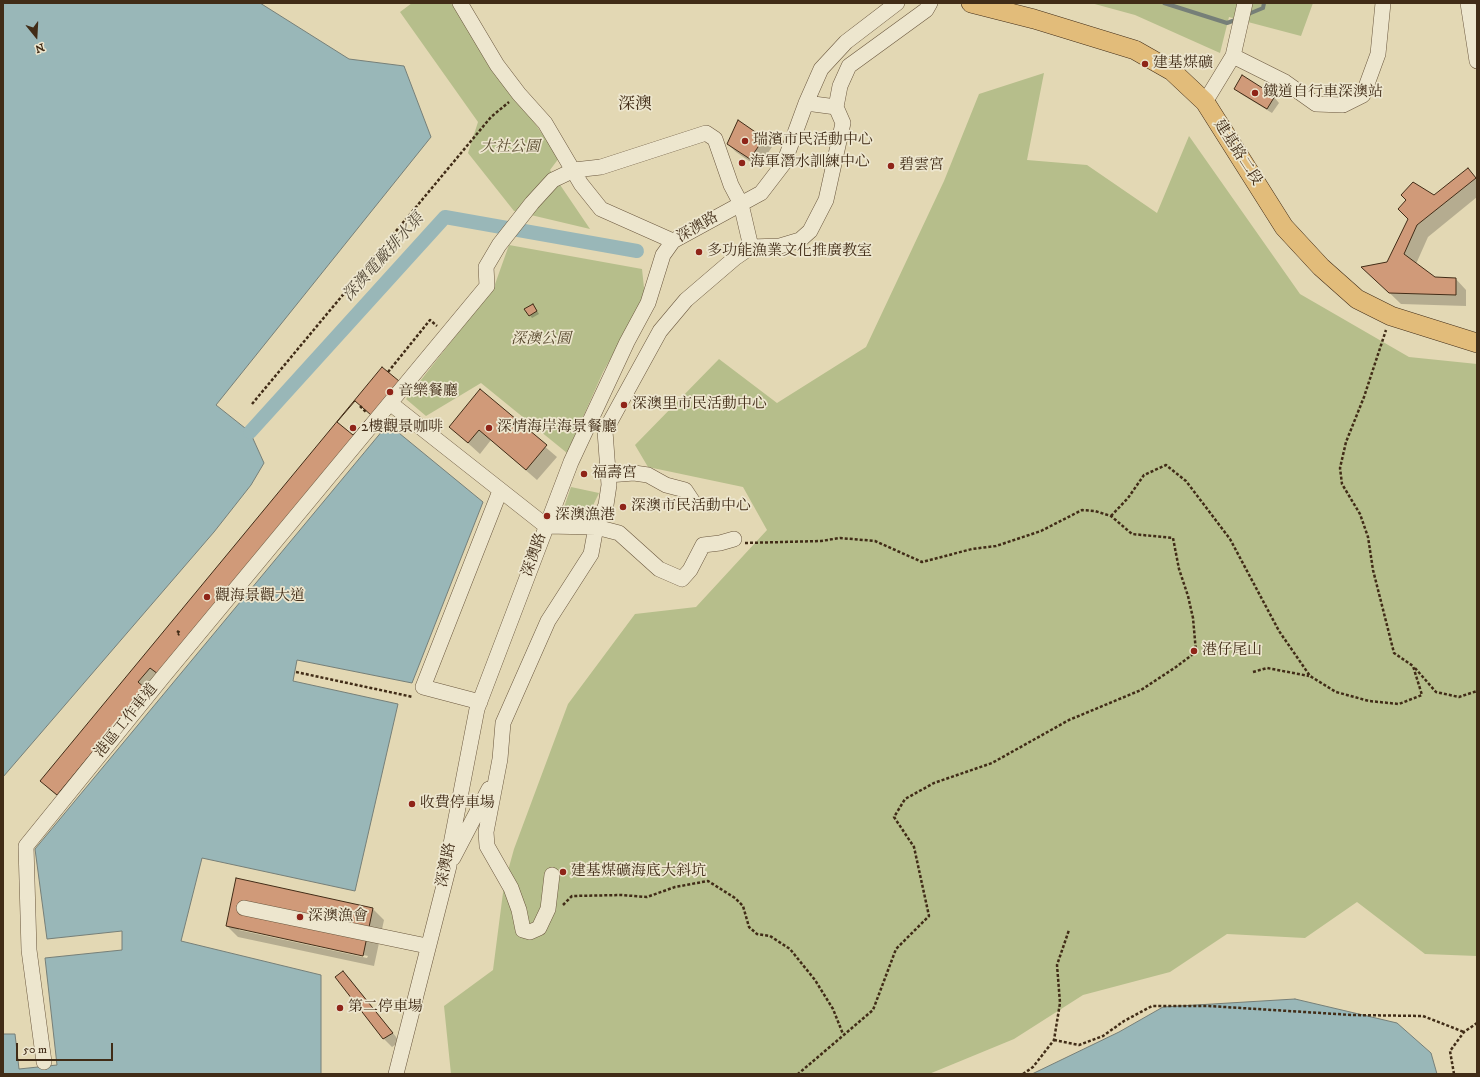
<!DOCTYPE html>
<html>
<head>
<meta charset="utf-8">
<style>
  body { margin:0 }
  #map { position:relative; width:1480px; height:1077px; overflow:hidden; background:#e3d8b4; font-family:"IM FELL DW Pica",serif }
  canvas { display:block }
  .frame { position:absolute; inset:0; border:4px solid #412c17; pointer-events:none }
  .north { position:absolute; left:16px; top:16px; width:40px; height:40px; -webkit-text-stroke:3px #ede6ce; paint-order:stroke; rotate:162deg; font-size:11px; font-weight:700; line-height:16px; text-align:center; color:#412c17 }
  .north::after { content:''; display:block; margin:auto; width:14px; height:18px; background:#412c17; clip-path:polygon(50% 0,100% 100%,50% 72%,0 100%) }
  .scale { position:absolute; left:16px; top:1043px; width:97px; height:18px; box-sizing:border-box; border:2px solid #412c17; border-top:0; padding-left:5px; font-size:12px; line-height:14px; white-space:nowrap; color:#412c17; -webkit-text-stroke:3px #ede6ce; paint-order:stroke }
</style>
</head>
<body>
<div id="map">
<canvas width="1480" height="1077"></canvas>
<div class="frame"></div>
<div class="north">N</div>
<div class="scale">50 m</div>
</div>
<script>
const g = document.querySelector('canvas').getContext('2d');
g.lineJoin = 'round';
function fill(path, color) {
  g.fillStyle = color;
  g.fill(path, 'evenodd');
}
function poly(rows) {
  const path = new Path2D();
  for (const r of rows) {
    path.moveTo(r[0], r[1]);
    for (let i = 2; i < r.length; i += 2) path.lineTo(r[i], r[i + 1]);
  }
  return path;
}
function trace(path, color, width, dash) {
  g.strokeStyle = color;
  g.lineWidth = width;
  g.lineCap = dash ? 'butt' : 'round';
  g.setLineDash(dash || []);
  g.stroke(path);
}
function label(font, color, halo, rows, align = 'center') {
  g.font = font + ' "IM FELL DW Pica","Noto Serif TC",serif';
  g.lineWidth = 3.5;
  g.setLineDash([]);
  g.textBaseline = 'middle';
  g.strokeStyle = halo;
  g.fillStyle = color;
  for (const [text, x, y, turn = 0] of rows) {
    g.save();
    g.translate(x, y);
    g.rotate((+turn || 0) * Math.PI / 180);
    g.textAlign = isNaN(turn) ? turn : align;
    if (halo) g.strokeText(text, 0, 0);
    g.fillText(text, 0, 0);
    g.restore();
  }
}
fill(poly([
  [412,3,451,3,559,158,550,170,590,229,514,211,468,153,478,122,400,12],
  [1091,3,1313,3,1301,36,1229,17,1220,53,1135,15],
  [1044,73,1027,160,1087,165,1157,213,1189,136,1300,294,1409,357,1477,364,1477,956,1425,954,1357,902,1305,938,1227,934,1170,972,1083,995,1014,1039,929,1074,451,1074,444,1006,493,970,504,885,514,849,568,704,635,614,696,607,767,530,743,487,648,467,635,445,719,359,777,403,866,347,944,181,979,94],
  [509,245,642,269,645,297,603,372,567,453,481,383,426,416,406,399,494,287],
  [571,487,599,493,586,520,561,516]
]), '#b6be8b');
const water = poly([
  [3,3,260,3,349,59,404,66,431,137,216,405,250,432,264,463,251,485,214,532,3,777,3,3],
  [388,424,483,502,412,683,297,660,293,681,398,704,355,891,202,858,181,941,321,975,321,1074,3,1074,3,1034,15,1034,19,1069,57,1065,45,958,122,950,122,931,47,939,35,849,388,424],
  [1295,999,1397,1023,1431,1053,1437,1074,1032,1074,1119,1032,1163,1007,1295,999]
]);
fill(water, '#99b7b8');
trace(water, '#767f78', 1);
fill(poly([
  [1236,89,1274,97,1279,103,1272,113,1241,94],
  [739,121,764,139,772,147,758,167,736,152,728,144],
  [1468,170,1477,179,1477,197,1428,237,1416,264,1434,278,1455,278,1466,290,1466,306,1401,304,1374,278,1387,263,1434,196],
  [535,307,539,314,532,318,525,309],
  [406,390,65,802,50,790,42,781],
  [480,391,557,457,537,480,491,440,480,454,450,427],
  [373,909,384,920,374,966,238,937,227,926],
  [239,928,368,956,367,958,239,930],
  [343,972,351,980,400,1042,392,1047,384,1039,336,977]
]), '#0003');
trace(poly([
  [1164,3,1227,23,1238,19],
  [1246,15,1263,8,1264,3]
]), '#767f78', 4);
trace(poly([
  [250,432,445,217,637,251]
]), '#99b7b8', 14);
const building = poly([
  [1242,75,1275,96,1267,109,1234,89,1242,75],
  [738,120,764,138,750,159,727,144,738,120],
  [1468,168,1476,178,1417,225,1404,254,1435,277,1456,278,1456,295,1389,293,1361,267,1387,262,1408,219,1398,209,1406,200,1401,195,1413,182,1434,195,1468,168],
  [533,304,537,311,529,316,524,309,533,304],
  [382,367,399,381,158,674,150,668,138,682,145,688,57,795,40,781,382,367],
  [480,389,547,445,526,470,479,430,468,443,449,427,480,389],
  [355,401,371,415,353,435,337,422,355,401],
  [236,878,373,908,363,956,226,926,236,878],
  [343,971,393,1033,383,1039,335,977,343,971]
]);
fill(building, '#d09a79');
trace(building, '#412c17', 1);
const minor = poly([
  [460,3,497,65,519,94,545,123,581,184,601,209,673,241],
  [1468,3,1477,61],
  [1233,56,1285,82,1316,104,1343,105,1363,95,1378,54,1383,3],
  [1205,102,1233,56,1245,3],
  [806,103,836,107],
  [390,403,546,526,596,527,619,533,659,569,682,579,690,570,703,545,720,543,734,539],
  [608,475,634,473,648,475,666,485,685,490,693,502],
  [480,702,423,687,500,491],
  [453,858,489,789],
  [552,875,548,909,539,928,530,932,523,930,519,910,511,888,487,846,486,832,500,759,503,723,548,621,591,554,596,527,606,505,609,485,605,431,660,331,686,300,735,258,751,247,780,246,800,240,810,231,826,200,843,123,836,107,840,86,849,66,926,10,930,3],
  [244,908,427,946],
  [44,1062,29,950,26,846,162,678,487,286,486,267,499,245,532,203,553,180,574,170,601,167,706,133,715,139,731,185,741,204,751,247],
  [396,1074,449,866,451,844,477,709,571,462,627,342,648,303,663,255,673,241,761,193,784,163,806,103,821,69,846,42,897,3]
]);
const major = poly([
  [971,3,1034,19,1135,50,1172,71,1205,102,1284,227,1321,267,1357,299,1391,316,1477,343]
]);
trace(minor, '#6a573e', 16);
trace(major, '#412c17', 20);
trace(poly([
  [388,372,430,320,437,326],
  [252,404,491,117,509,102],
  [360,406,366,412],
  [1111,516,1128,498,1144,475,1166,465,1186,481,1230,539,1279,631,1310,676,1336,692,1369,701,1399,704,1422,695,1413,666,1394,653,1373,570,1368,537,1360,514,1342,484,1340,468,1346,442,1364,397,1386,330],
  [745,543,821,541,840,538,875,541,922,562,972,549,996,546,1041,531,1082,510,1095,511,1111,516,1132,534,1173,538,1179,569,1188,596,1193,618,1196,652,1176,667,1141,690,1069,720,992,763,934,783,905,799,894,817,914,847,929,916,896,949,873,1010,798,1074],
  [177,631,180,633,178,635],
  [1415,668,1436,692,1459,697,1477,691],
  [296,672,413,697],
  [1253,672,1267,668,1309,676],
  [563,905,572,896,621,895,647,897,675,887,708,881,735,898,743,906,749,927,757,934,770,936,790,949,815,980,833,1009,843,1034],
  [1054,1040,1079,1045,1103,1036,1124,1021,1152,1006,1209,1006,1352,1015,1423,1016,1464,1032],
  [1023,1074,1033,1067,1054,1040,1060,1003,1057,965,1069,930],
  [1454,1074,1450,1051,1464,1032,1477,1023]
]), '#412c17', 2.5, [3, 2]);
trace(minor, '#ede6ce', 15);
trace(major, '#e2bc7a', 19);
for (const [x, y, r, color] of [
  [1145,64,4,"#8f2418"],
  [1255,93,4,"#8f2418"],
  [745,141,4,"#8f2418"],
  [742,163,4,"#8f2418"],
  [891,166,4,"#8f2418"],
  [699,252,4,"#8f2418"],
  [390,392,4,"#8f2418"],
  [624,405,4,"#8f2418"],
  [353,428,4,"#8f2418"],
  [489,428,4,"#8f2418"],
  [584,474,4,"#8f2418"],
  [623,507,4,"#8f2418"],
  [547,516,4,"#8f2418"],
  [207,597,4,"#8f2418"],
  [1194,651,4,"#8f2418"],
  [412,804,4,"#8f2418"],
  [563,872,4,"#8f2418"],
  [300,917,4,"#8f2418"],
  [340,1008,4,"#8f2418"]
]) {
  const dot = new Path2D();
  dot.arc(x, y, r, 0, 2 * Math.PI);
  g.fillStyle = color;
  g.fill(dot);
  trace(dot, '#ede6ce', 1.5);
}
label('15px', '#412c17', '#ede6ce', [
  ["建基煤礦",1153,64],
  ["鐵道自行車深澳站",1263,93],
  ["瑞濱市民活動中心",753,141],
  ["海軍潛水訓練中心",750,163],
  ["碧雲宮",899,166],
  ["多功能漁業文化推廣教室",707,252],
  ["音樂餐廳",398,392],
  ["深澳里市民活動中心",632,405],
  ["2樓觀景咖啡",361,428],
  ["深情海岸海景餐廳",497,428],
  ["福壽宮",592,474],
  ["深澳市民活動中心",631,507],
  ["深澳漁港",555,516],
  ["觀海景觀大道",215,597],
  ["港仔尾山",1202,651],
  ["收費停車場",420,804],
  ["建基煤礦海底大斜坑",571,872],
  ["深澳漁會",308,917],
  ["第二停車場",348,1008]
], 'left');
label('italic 15px', '#58492e', '#ede6ce', [
  ["大社公園",510,148],
  ["深澳公園",541,340]
]);
label('15px', '#412c17', '#ede6ce', [
  ["建基路二段",1237,153,57],
  ["深澳路",698,228,-30],
  ["深澳路",535,555,-71],
  ["港區工作車道",127,721,-51],
  ["深澳路",447,865,-79]
]);
label('italic 16px', '#534837', '#ede6ce', [
  ["深澳電廠排水渠",384,258,-48]
]);
label('17px', '#412c17', '#ede6ce', [
  ["深澳",635,105]
]);
</script>
</body>
</html>
